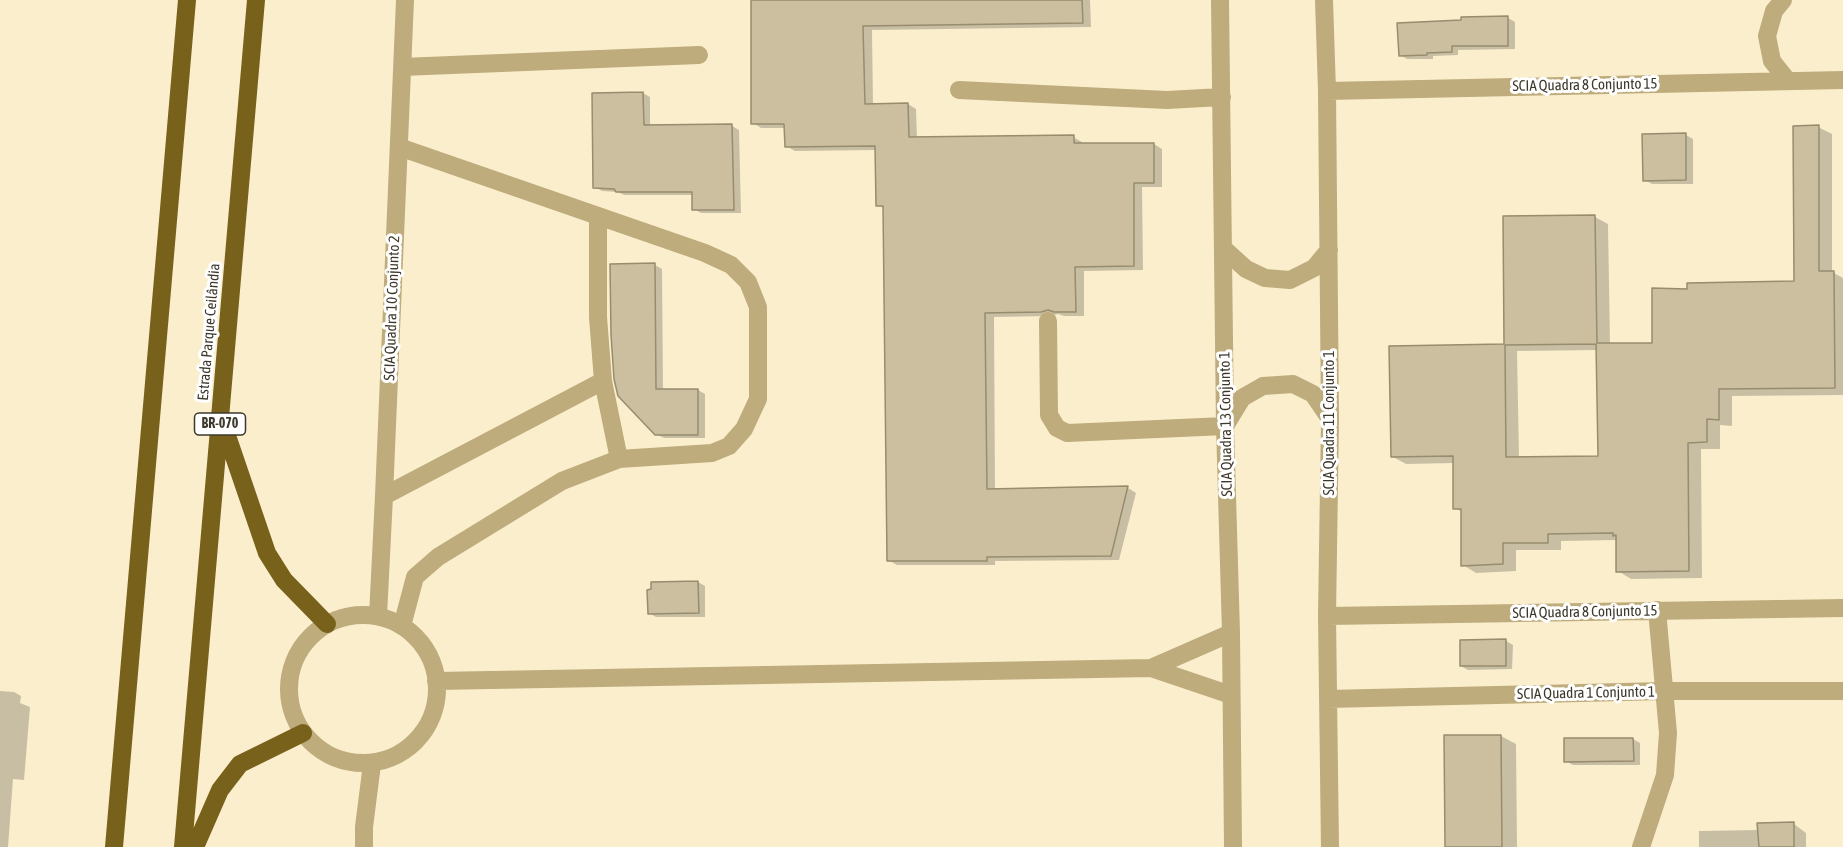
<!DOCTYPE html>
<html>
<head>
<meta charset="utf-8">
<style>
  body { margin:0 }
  canvas { display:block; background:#faeecd }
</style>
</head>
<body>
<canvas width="1843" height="847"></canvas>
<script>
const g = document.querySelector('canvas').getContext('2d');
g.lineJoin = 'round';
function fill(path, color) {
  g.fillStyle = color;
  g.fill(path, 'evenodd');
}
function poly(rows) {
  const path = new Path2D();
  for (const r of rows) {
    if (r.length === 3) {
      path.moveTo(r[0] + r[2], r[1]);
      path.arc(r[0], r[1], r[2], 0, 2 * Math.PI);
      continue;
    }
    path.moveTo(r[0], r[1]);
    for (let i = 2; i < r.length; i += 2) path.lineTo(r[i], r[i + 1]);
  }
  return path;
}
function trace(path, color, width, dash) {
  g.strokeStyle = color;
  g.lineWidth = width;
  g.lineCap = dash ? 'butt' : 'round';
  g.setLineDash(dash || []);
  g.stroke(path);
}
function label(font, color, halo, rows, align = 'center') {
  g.font = font + ' "Asap Condensed",sans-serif';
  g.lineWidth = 6;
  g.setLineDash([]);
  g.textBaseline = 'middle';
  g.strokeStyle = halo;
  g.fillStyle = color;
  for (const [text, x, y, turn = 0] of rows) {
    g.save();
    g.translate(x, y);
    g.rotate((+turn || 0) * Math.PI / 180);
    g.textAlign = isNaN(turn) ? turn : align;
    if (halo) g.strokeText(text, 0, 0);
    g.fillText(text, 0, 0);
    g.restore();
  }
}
fill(poly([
  [752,0,1090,0,1091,27,872,30,873,105,908,104,916,109,917,138,1073,137,1082,142,1082,145,1154,144,1162,149,1162,187,1142,187,1143,270,1084,271,1084,316,1064,316,1058,314,1051,316,994,317,995,490,1128,488,1136,493,1119,560,995,561,995,565,897,565,888,560,885,209,878,205,877,150,795,151,786,146,786,128,761,128,753,123],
  [1508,18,1515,22,1515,49,1458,50,1458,55,1433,56,1433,59,1407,59,1400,55,1462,21],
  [643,93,650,97,650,126,732,126,739,130,741,213,701,213,694,209,694,195,624,195,618,192,602,191,595,187],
  [1818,127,1832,134,1832,272,1843,278,1843,395,1732,396,1732,426,1720,425,1720,449,1701,449,1702,578,1631,579,1618,571,1617,540,1561,541,1561,550,1516,550,1516,571,1476,573,1463,565,1462,512,1455,508,1454,463,1406,464,1393,457,1391,347,1506,345,1505,217,1595,217,1608,224,1610,345,1654,345,1688,290,1796,283],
  [1598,350,1599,458,1519,458,1517,351],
  [1686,135,1693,139,1693,184,1652,184,1645,180],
  [655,265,662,269,663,390,698,390,705,394,705,438,664,438,656,434],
  [698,582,705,586,705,617,656,617,649,613],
  [1506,641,1513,645,1512,669,1468,670,1461,666],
  [0,691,14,692,21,696,20,703,30,707,24,780,13,779,8,847,0,847],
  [1501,736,1516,744,1517,847,1446,847,1445,737],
  [1633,739,1640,743,1640,765,1573,765,1566,761],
  [1794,824,1806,833,1806,847,1699,847,1699,831,1759,830]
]), '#0003');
const building = poly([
  [751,0,1082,0,1083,23,863,26,865,104,908,103,909,137,1074,135,1074,143,1154,143,1154,183,1134,183,1134,266,1075,267,1076,312,1054,312,1048,310,1041,312,985,313,987,489,1128,486,1111,556,987,557,987,561,887,561,883,206,876,206,875,146,785,147,784,124,751,124,751,0],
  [1508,16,1508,46,1452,46,1452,52,1427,53,1427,55,1399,56,1397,23,1461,20,1461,17,1508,16],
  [643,92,644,125,732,124,734,210,692,210,692,192,616,192,614,189,593,188,592,93,643,92],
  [1819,125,1819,271,1834,271,1835,388,1719,389,1719,420,1707,419,1707,442,1688,443,1689,571,1616,572,1616,535,1613,536,1613,533,1548,534,1548,543,1503,543,1503,564,1461,566,1461,509,1453,509,1453,456,1391,457,1389,346,1504,344,1503,216,1595,215,1597,343,1652,343,1652,288,1687,289,1687,283,1794,281,1793,126,1819,125],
  [1596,344,1598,456,1506,457,1505,345,1596,344],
  [1686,133,1686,180,1643,181,1642,134,1686,133],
  [655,263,656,389,698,389,698,435,655,435,618,396,614,379,611,335,610,264,655,263],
  [698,581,699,613,648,614,647,590,651,589,651,582,698,581],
  [1506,639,1506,666,1460,666,1460,640,1506,639],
  [1444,735,1501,735,1502,847,1445,847,1444,735],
  [1564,738,1633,738,1634,761,1564,762,1564,738],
  [1794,822,1794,847,1759,847,1757,823,1794,822]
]);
fill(building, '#cbbfa0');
trace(building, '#978c6d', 1.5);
trace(poly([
  [1220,0,1225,426,1231,633,1233,847],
  [1324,0,1327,91,1330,419,1327,616,1330,847],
  [1783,0,1774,11,1767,36,1772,61,1788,81],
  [402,67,699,55],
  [959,90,1167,100,1222,97],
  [1327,91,1843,80],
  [399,147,705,253,731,265,748,282,758,307,758,399,744,429,729,446,712,453,619,459,562,481,438,557,415,577,402,626],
  [598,216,598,317,603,381,619,459],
  [1224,249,1246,269,1265,278,1290,280,1314,268,1329,250],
  [1048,321,1049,415,1057,428,1067,433,1225,426,1242,398,1263,386,1293,384,1313,394,1330,419],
  [384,496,603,381],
  [363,689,74],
  [378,616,384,496,405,0],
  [1327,616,1843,608],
  [1151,668,1231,633],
  [436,681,1151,668,1231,695],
  [1328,699,1665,691,1843,691],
  [364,847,364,827,372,764],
  [1641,847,1665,775,1668,733,1657,610]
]), '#beac7c', 18);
trace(poly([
  [223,424,267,553,284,580,327,624],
  [114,847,187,0],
  [183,847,256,0],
  [195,847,220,790,240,764,303,733]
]), '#77611b', 18);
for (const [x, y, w] of [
  [220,424,51]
]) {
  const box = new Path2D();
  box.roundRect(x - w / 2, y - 11, w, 22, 4.5);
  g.fillStyle = '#fff';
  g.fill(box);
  trace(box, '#3d382b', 1.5);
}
label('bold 14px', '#3d382b', null, [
  ["BR-070",220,424]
]);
label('15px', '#3d382b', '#fff', [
  ["SCIA Quadra 8 Conjunto 15",1585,85,-1],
  ["SCIA Quadra 10 Conjunto 2",392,308,-88],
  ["Estrada Parque Ceilândia",209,332,-85],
  ["SCIA Quadra 11 Conjunto 1",1329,423,-90],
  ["SCIA Quadra 13 Conjunto 1",1226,424,-91],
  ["SCIA Quadra 8 Conjunto 15",1585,612,-1],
  ["SCIA Quadra 1 Conjunto 1",1586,693,-1]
]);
</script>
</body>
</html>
